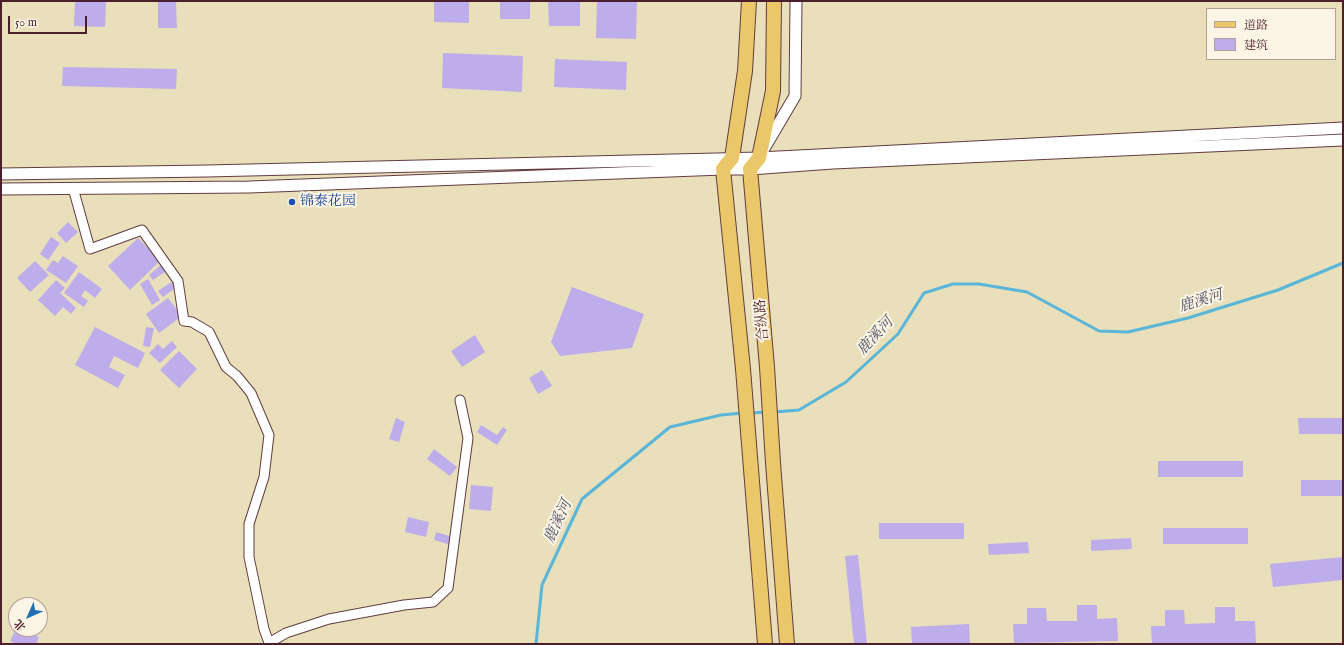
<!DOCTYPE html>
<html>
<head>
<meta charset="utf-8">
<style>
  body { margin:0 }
  #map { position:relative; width:1344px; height:645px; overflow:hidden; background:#e9dfba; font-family:"IM FELL English","Noto Serif SC",serif }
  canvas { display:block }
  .frame { position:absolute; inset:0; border:2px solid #4a1f2b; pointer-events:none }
  .legend { position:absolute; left:1206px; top:8px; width:130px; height:52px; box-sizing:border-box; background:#fcf5e5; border:1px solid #b59f9b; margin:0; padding:5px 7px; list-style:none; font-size:12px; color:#4a1f2b }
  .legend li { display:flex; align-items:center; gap:8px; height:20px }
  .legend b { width:20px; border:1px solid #b59f9b }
  .north { position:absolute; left:8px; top:597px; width:40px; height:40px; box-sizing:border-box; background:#fcf5e5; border:1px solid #b59f9b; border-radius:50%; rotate:225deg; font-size:11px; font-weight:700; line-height:16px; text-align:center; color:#4a1f2b }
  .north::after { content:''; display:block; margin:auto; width:14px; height:18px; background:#1f6fb2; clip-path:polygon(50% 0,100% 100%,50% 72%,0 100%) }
  .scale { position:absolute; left:8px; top:16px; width:79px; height:18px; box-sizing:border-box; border:2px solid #4a1f2b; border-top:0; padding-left:5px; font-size:12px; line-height:14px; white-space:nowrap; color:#4a1f2b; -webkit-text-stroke:3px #fcf5e5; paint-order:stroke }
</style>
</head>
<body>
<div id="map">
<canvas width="1344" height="645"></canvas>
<div class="frame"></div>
<ul class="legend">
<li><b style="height:5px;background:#eac769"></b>道路</li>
<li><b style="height:11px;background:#beadeb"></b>建筑</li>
</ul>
<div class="north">北</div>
<div class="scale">50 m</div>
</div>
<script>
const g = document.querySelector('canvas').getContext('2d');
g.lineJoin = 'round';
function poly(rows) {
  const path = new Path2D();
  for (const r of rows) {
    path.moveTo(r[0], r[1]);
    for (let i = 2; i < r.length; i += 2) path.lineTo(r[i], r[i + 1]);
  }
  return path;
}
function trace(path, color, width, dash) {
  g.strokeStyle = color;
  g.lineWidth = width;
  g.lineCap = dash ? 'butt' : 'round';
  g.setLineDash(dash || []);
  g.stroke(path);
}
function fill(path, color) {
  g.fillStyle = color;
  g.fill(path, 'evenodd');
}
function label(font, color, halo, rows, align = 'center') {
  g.font = font + ' "IM FELL English","Noto Serif SC",serif';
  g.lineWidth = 4;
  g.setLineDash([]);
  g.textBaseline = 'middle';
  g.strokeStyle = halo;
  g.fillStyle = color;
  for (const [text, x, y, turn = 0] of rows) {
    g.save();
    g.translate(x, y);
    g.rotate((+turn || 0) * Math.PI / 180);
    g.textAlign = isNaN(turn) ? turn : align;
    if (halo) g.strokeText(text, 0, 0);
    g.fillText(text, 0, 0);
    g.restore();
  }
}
trace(poly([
  [775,412,799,410,846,382,898,334,924,293,953,284,979,284,1027,292,1099,331,1128,332,1188,318,1278,290,1343,263],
  [751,413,767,412],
  [536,644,542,585,582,499,670,427,721,415,743,413]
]), '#5ab6d8', 3);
fill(poly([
  [75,1,106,1,105,27,74,26],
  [158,1,176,1,177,28,158,28],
  [434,1,469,1,469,23,434,22],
  [500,1,530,1,530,19,500,19],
  [548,1,580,1,580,26,549,26],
  [597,1,637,1,636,39,596,38],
  [443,53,523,56,522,92,442,88],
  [555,59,627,62,626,90,554,87],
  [63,67,177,69,176,89,62,86],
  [68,222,78,232,66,243,57,233],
  [51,237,60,243,48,260,40,254],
  [138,238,160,261,130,290,108,266],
  [63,256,78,266,66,283,46,270,53,260,58,263],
  [35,261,49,275,30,292,17,278],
  [161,265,166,271,153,280,149,275],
  [79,272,102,289,95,298,85,290,81,296,88,301,84,307,64,293],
  [148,279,160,300,152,305,140,284],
  [56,280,65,288,60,293,76,308,71,314,63,307,55,316,38,300],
  [173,281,177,287,163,297,158,291],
  [572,287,644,314,632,348,560,356,551,342],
  [168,298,182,316,159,333,146,314],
  [95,327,145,353,138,368,114,356,109,367,125,375,118,388,75,365],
  [146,327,154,328,150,347,143,346],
  [475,335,485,352,462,367,451,351],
  [172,341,177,347,160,363,149,353,158,344,163,349],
  [179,351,197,369,179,388,160,370],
  [542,370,552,386,538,394,529,378],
  [396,418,405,422,399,442,389,439],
  [1298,418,1343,418,1343,434,1299,434],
  [481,425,497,435,503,427,507,430,497,445,477,432],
  [434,449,457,467,450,476,427,459],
  [1158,461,1243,461,1243,477,1158,477],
  [1301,480,1343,480,1343,496,1301,496],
  [471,485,493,487,491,511,469,509],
  [408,517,429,522,426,537,405,532],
  [879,523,964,523,964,539,879,539],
  [1163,528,1248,528,1248,544,1163,544],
  [436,532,453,537,451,545,434,540],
  [1131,538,1132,549,1091,551,1091,540],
  [1028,542,1029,553,989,555,988,544],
  [858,555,867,644,854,644,845,556],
  [1343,557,1343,580,1273,587,1270,564],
  [1077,605,1097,605,1097,619,1117,618,1118,641,1014,643,1013,624,1027,624,1027,608,1046,608,1047,621,1077,621],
  [1215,607,1235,607,1235,621,1255,621,1256,643,1152,644,1151,626,1165,626,1165,610,1184,610,1185,624,1215,623],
  [969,624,970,644,912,644,911,627],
  [16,629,23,629,39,637,36,644,16,644,10,641]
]), '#beadeb');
const minor = poly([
  [73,188,90,249,142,230,178,281,184,321,192,322,209,332,226,367,237,376,251,393,269,435,264,477,249,524,249,557,264,629,269,643,286,633,329,619,404,605,433,602,448,588,468,438,460,400]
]);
const tertiary = poly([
  [762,152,795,96,796,1],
  [1,174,207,171,759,158,1343,128],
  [1,189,249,187,723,169,750,169,833,163,1343,140]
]);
const primary = poly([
  [749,1,745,71,732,158,723,169,743,369,765,644],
  [774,1,773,91,759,158,750,169,767,367,773,463,787,644]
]);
trace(minor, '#623c40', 11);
trace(tertiary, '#623c40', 13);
trace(primary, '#623c40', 16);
trace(minor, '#fff', 9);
trace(tertiary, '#fff', 11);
trace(primary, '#eac769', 14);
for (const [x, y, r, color] of [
  [292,202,4,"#1a4fb4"]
]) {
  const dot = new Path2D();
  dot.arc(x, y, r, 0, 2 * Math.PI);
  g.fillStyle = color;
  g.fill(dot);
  trace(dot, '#fcf5e5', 1.5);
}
label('14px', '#164399', '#fcf5e5', [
  ["锦泰花园",300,202]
], 'left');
label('14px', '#4a1f2b', '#fcf5e5', [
  ["合纵路",763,320,-95]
]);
label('italic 15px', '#505468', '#fcf5e5', [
  ["鹿溪河",1201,302,-17],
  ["鹿溪河",876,337,-47],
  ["鹿溪河",559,522,-65]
]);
</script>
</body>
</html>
